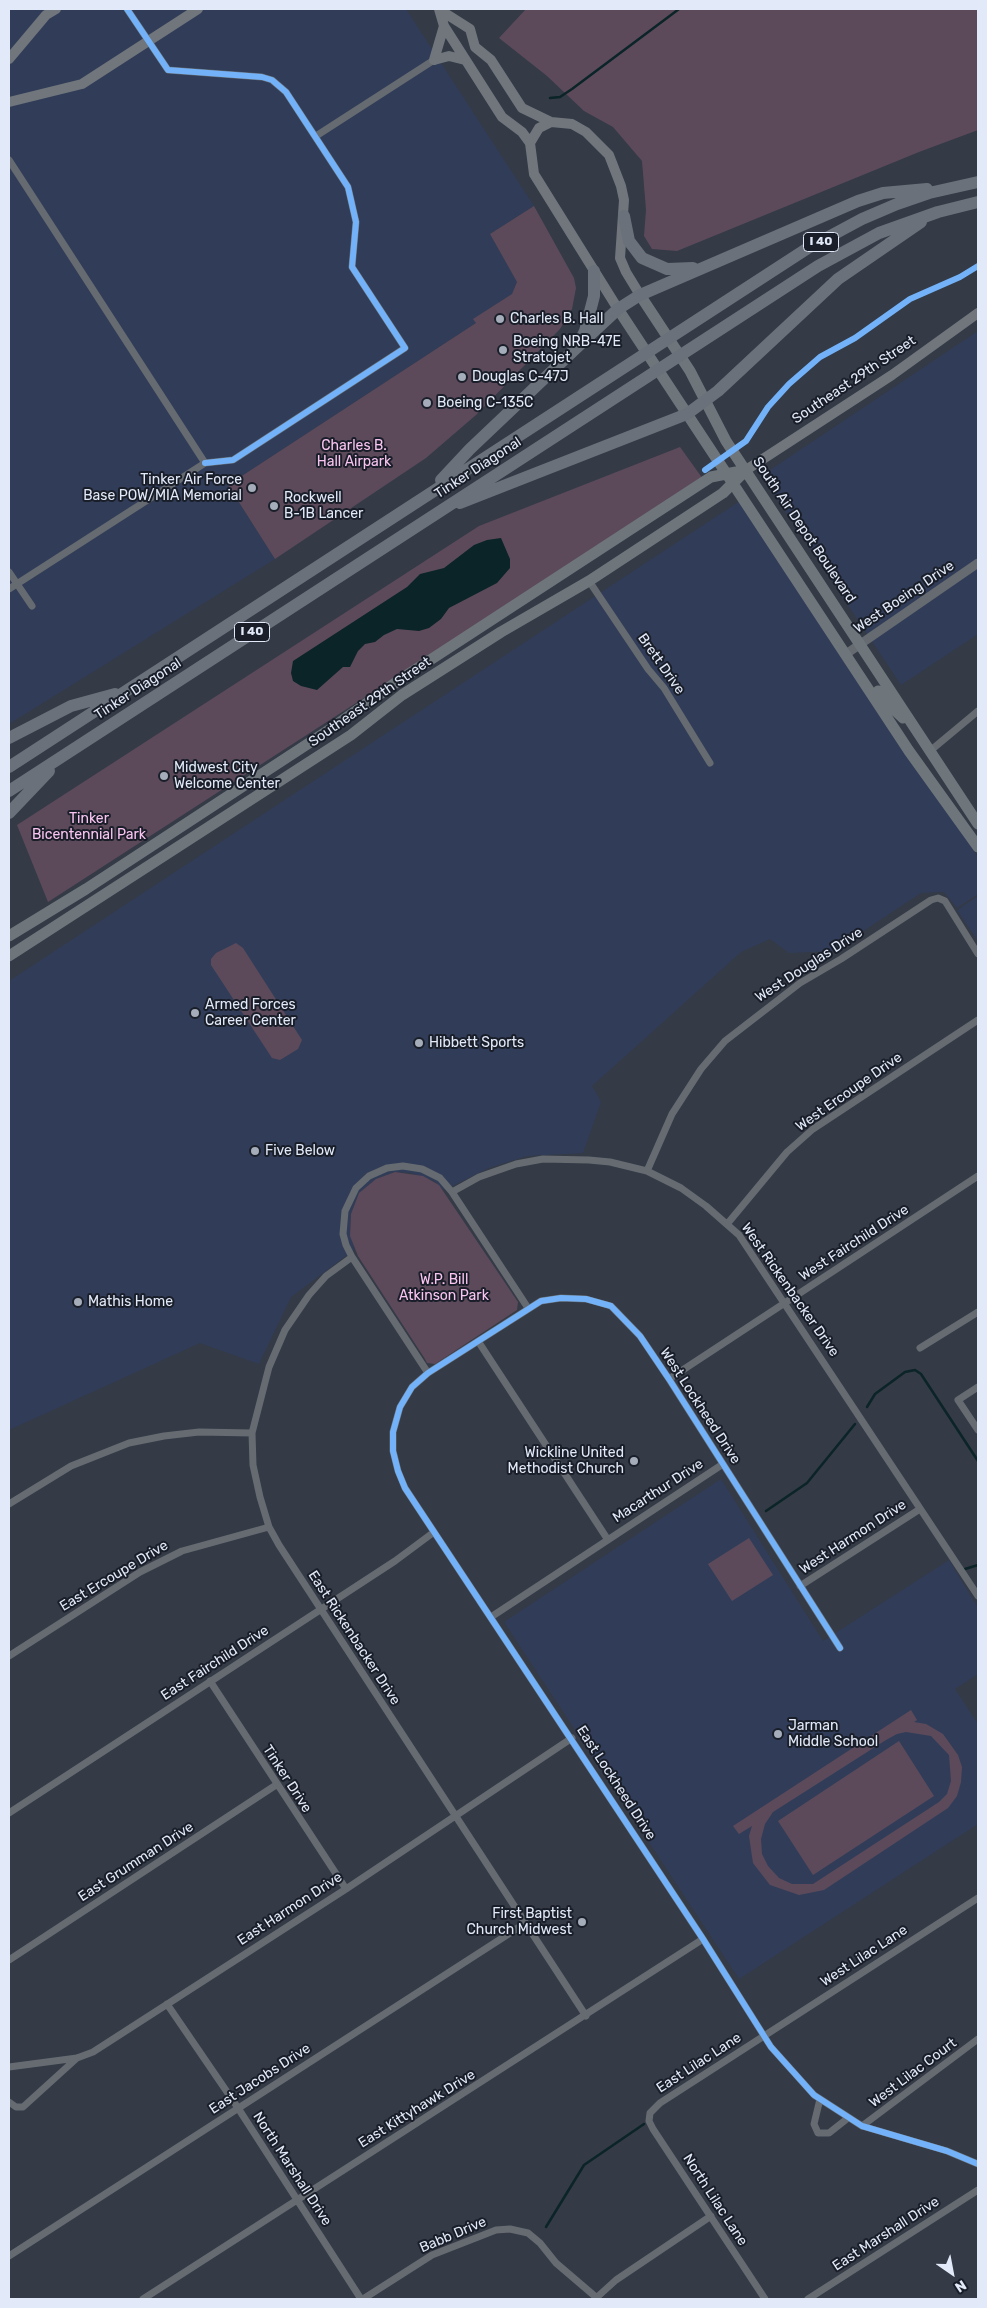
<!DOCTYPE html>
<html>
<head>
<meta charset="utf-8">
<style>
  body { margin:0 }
  #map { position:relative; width:987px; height:2308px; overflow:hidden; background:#343a46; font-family:Rubik,sans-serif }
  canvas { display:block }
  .frame { position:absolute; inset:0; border:10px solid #e2e9f8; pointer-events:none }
  .north { position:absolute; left:927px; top:2248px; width:50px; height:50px; -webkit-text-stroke:4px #191e29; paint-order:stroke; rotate:147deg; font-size:14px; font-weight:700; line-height:20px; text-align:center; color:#e2e9f8 }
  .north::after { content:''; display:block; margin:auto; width:18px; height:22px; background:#e2e9f8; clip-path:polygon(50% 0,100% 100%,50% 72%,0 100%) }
</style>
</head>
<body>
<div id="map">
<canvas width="987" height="2308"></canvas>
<div class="frame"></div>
<div class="north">N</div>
</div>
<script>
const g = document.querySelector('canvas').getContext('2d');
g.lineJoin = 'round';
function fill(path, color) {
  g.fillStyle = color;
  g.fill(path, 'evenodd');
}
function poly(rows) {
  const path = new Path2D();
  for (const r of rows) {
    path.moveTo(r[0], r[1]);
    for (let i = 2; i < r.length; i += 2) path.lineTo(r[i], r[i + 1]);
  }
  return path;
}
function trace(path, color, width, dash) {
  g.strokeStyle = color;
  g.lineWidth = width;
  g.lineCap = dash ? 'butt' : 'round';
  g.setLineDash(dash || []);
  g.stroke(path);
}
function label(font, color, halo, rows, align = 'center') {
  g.font = font + ' Rubik,sans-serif';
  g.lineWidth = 4;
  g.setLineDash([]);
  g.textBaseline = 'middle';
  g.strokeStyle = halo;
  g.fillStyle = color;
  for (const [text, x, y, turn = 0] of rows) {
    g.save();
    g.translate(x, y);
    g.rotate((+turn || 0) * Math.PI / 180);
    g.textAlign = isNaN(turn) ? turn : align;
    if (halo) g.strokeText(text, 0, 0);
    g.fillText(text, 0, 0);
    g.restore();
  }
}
fill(poly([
  [9,9,406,9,534,206,490,234,517,282,512,294,474,319,476,323,228,485,275,559,9,724],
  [978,331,978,634,901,685,766,482,764,474],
  [740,501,978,857,978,894,957,908,944,892,921,893,833,951,789,953,770,939,741,952,592,1086,601,1102,583,1153,527,1156,489,1168,444,1190,434,1181,411,1173,395,1172,376,1179,359,1193,351,1214,350,1228,354,1250,291,1297,259,1364,200,1343,9,1430,9,981],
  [978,896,978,941,957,910],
  [721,1479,823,1641,949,1560,978,1608,978,1674,955,1689,978,1724,978,1824,739,1979,504,1622]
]), '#313d58');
fill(poly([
  [526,9,978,9,978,130,919,152,677,251,652,249,644,236,646,210,642,161,613,127,584,111,547,76,499,38],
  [534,206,574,278,576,288,572,309,560,329,476,415,426,458,275,559,228,485,476,323,473,319,512,294,517,282,490,234],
  [680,447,703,479,48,902,17,825,479,526],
  [236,943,243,948,302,1040,298,1049,280,1060,272,1058,211,965,211,959,216,953],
  [395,1172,423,1176,439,1185,518,1302,517,1310,435,1364,427,1363,425,1359,358,1256,350,1236,351,1214,359,1193,376,1179],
  [749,1538,773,1575,732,1601,708,1564],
  [911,1710,917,1720,914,1722,926,1724,943,1734,958,1755,962,1767,961,1782,957,1796,948,1808,824,1890,799,1895,770,1885,753,1863,749,1836,752,1826,739,1834,733,1826],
  [906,1732,931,1736,949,1755,951,1781,947,1794,939,1802,813,1884,792,1884,779,1878,768,1866,762,1854,761,1839,765,1824,773,1812,886,1740,897,1734],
  [899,1741,934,1796,813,1875,778,1821]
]), '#5c4a5b');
fill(poly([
  [501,538,510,559,510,568,497,583,449,608,441,619,429,628,419,631,397,629,384,635,375,642,365,644,358,651,350,667,343,667,317,690,301,686,293,681,291,673,293,661,407,587,420,574,444,568,474,545,487,540]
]), '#0b2427');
trace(poly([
  [550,98,560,97,572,89,679,9],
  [867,1407,875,1394,905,1372,915,1370,921,1374,978,1461],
  [766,1511,807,1483,855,1424],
  [965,1569,978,1565],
  [546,2227,584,2165,644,2124]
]), '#0b2427', 2.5);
trace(poly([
  [127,9,168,70,262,77,272,80,286,92,348,187,356,222,352,267,405,348,233,460,205,463],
  [316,136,434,60],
  [9,160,205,463,9,589],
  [9,572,32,606],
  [589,581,648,669,664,688,710,763],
  [930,751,978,711],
  [647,1171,672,1114,701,1069,725,1041,800,983,841,959,931,900,938,898,945,901,978,954],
  [452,1192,479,1177,516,1164,543,1159,589,1160,610,1162,647,1171,681,1188,706,1206,739,1235,978,1596],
  [728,1223,787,1152,813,1129,978,1020],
  [352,1257,326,1276,309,1295,285,1330,269,1367,252,1433,253,1465,260,1497,269,1527,279,1545,586,2016],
  [478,1341,608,1540],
  [920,1348,978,1312],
  [428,1373,352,1257,346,1245,343,1234,345,1211,356,1188,369,1176,387,1168,403,1166,422,1169,440,1178,452,1192,528,1308],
  [669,1379,978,1176],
  [978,1387,958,1400,978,1430],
  [9,1504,71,1466,129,1443,164,1436,199,1432,252,1433],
  [800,1586,920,1509],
  [491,1617,723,1464],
  [840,1648,669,1379,640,1336,611,1306,586,1299,561,1298,541,1301,428,1373,412,1387,400,1407,393,1432,393,1451,398,1471,405,1488,703,1939,771,2047,814,2095,862,2126,947,2151,978,2164],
  [9,1656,140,1572,182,1551,269,1527],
  [210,1681,346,1889],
  [9,1813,395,1561,434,1532],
  [9,1960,276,1785],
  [167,2004,238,2108,361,2299],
  [9,2067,77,2058,93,2052,346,1889,572,1738],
  [820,2099,814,2124,818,2133,829,2133,848,2118],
  [9,2102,16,2107,23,2107,77,2058],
  [862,2126,978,2039],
  [9,2256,524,1924],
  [143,2299,703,1939],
  [363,2299,432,2255,496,2230,510,2229,528,2233,540,2243,556,2263,597,2298],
  [595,2299,616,2280,711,2216],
  [765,2299,653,2129,649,2121,650,2113,660,2103,978,1898],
  [808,2299,978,2190]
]), '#656b70', 7);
trace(poly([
  [846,654,978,563]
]), '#656b70', 9);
trace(poly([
  [439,9,444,26,502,117,522,132,530,143,534,174,618,309],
  [440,10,470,29,475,47,491,60,522,108,551,122,572,124,586,132,609,155,621,186,624,200,620,258,626,272,640,295],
  [9,59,46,15,56,9],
  [434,60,444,26],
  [434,60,449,56,465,60],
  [9,102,82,84,198,9],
  [530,143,539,128,551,122],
  [746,470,892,375,978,313]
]), '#70767c', 10);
trace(poly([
  [640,295,690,371,726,441,978,824],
  [618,309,909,751,978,847],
  [878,691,884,700,903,718],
  [9,936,86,889,332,728,401,679,711,477,746,470],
  [9,956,351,735,402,695,501,632,589,581,723,493,746,470]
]), '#6e767c', 11);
trace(poly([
  [624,216,629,241,642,258,667,269,693,268],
  [580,341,585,331,594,296,594,271],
  [441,480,470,449,588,337,618,309,640,295,858,201,883,193,927,189],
  [460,503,687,414,718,391,838,279,921,222],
  [9,738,71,706,115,694],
  [9,767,808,248,862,219,897,204,929,193,978,182],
  [9,791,818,266,879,233,938,212,978,202],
  [9,813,49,771]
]), '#6a717a', 12);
trace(poly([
  [127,9,168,70,262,77,272,80,286,92,348,187,356,222,352,267,405,348,233,460,205,463],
  [705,470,746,441,768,407,789,384,820,357,855,338,910,299,960,277,978,266],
  [840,1648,669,1379,640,1336,611,1306,586,1299,561,1298,541,1301,428,1373,412,1387,400,1407,393,1432,393,1451,398,1471,405,1488,703,1939,771,2047,814,2095,862,2126,947,2151,978,2164]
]), '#73b2f8', 6);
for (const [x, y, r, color] of [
  [500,319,5,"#a5acba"],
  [503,350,5,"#a5acba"],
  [462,377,5,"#a5acba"],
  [427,403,5,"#a5acba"],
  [252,488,5,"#a5acba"],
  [274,506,5,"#a5acba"],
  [164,776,5,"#a5acba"],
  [195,1013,5,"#a5acba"],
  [419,1043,5,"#a5acba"],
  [255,1151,5,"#a5acba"],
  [78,1302,5,"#a5acba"],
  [634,1461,5,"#a5acba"],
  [778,1734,5,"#a5acba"],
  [582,1922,5,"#a5acba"]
]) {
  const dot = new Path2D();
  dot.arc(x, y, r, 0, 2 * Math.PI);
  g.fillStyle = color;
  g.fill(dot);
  trace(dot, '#191e29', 2);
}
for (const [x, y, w] of [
  [821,242,35],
  [252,632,35]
]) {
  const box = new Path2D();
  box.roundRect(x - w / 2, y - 9.5, w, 19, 4);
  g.fillStyle = '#191e29';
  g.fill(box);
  trace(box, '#e2e9f8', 1);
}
label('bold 12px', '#e2e9f8', null, [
  ["I 40",821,242],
  ["I 40",252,632]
]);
label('14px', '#e2e9f8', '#191e29', [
  ["Charles B. Hall",510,319],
  ["Boeing NRB-47E",513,342],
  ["Stratojet",513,358],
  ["Douglas C-47J",472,377],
  ["Boeing C-135C",437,403],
  ["Tinker Air Force",242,480,"right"],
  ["Base POW/MIA Memorial",242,496,"right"],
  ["Rockwell",284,498],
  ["B-1B Lancer",284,514],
  ["Midwest City",174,768],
  ["Welcome Center",174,784],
  ["Armed Forces",205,1005],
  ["Career Center",205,1021],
  ["Hibbett Sports",429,1043],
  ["Five Below",265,1151],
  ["Mathis Home",88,1302],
  ["Wickline United",624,1453,"right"],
  ["Methodist Church",624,1469,"right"],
  ["Jarman",788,1726],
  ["Middle School",788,1742],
  ["First Baptist",572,1914,"right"],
  ["Church Midwest",572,1930,"right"]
], 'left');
label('14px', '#e2e9f8', '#191e29', [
  ["Southeast 29th Street",854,380,-34],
  ["Tinker Diagonal",478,468,-33],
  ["South Air Depot Boulevard",804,530,56],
  ["West Boeing Drive",904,597,-34],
  ["Brett Drive",661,664,55],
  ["Tinker Diagonal",138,689,-33],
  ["Southeast 29th Street",370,702,-35],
  ["West Douglas Drive",809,965,-33],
  ["West Ercoupe Drive",849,1092,-35],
  ["West Fairchild Drive",854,1243,-33],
  ["West Rickenbacker Drive",790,1290,55],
  ["West Lockheed Drive",700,1406,57],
  ["Macarthur Drive",658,1491,-33],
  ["West Harmon Drive",853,1537,-33],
  ["East Ercoupe Drive",114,1576,-31],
  ["East Rickenbacker Drive",354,1638,57],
  ["East Fairchild Drive",215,1663,-33],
  ["Tinker Drive",287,1779,57],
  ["East Lockheed Drive",616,1783,57],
  ["East Grumman Drive",136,1862,-33],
  ["East Harmon Drive",290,1909,-33],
  ["West Lilac Lane",864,1956,-33],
  ["East Lilac Lane",699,2063,-33],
  ["West Lilac Court",913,2073,-37],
  ["East Jacobs Drive",260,2079,-33],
  ["East Kittyhawk Drive",417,2109,-32],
  ["North Marshall Drive",292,2169,57],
  ["North Lilac Lane",715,2200,57],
  ["East Marshall Drive",886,2234,-33],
  ["Babb Drive",453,2235,-23]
]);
label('14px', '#fac4f1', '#191e29', [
  ["Charles B.",354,446],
  ["Hall Airpark",354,462],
  ["Tinker",89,819],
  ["Bicentennial Park",89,835],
  ["W.P. Bill",444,1280],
  ["Atkinson Park",444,1296]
]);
</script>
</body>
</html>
